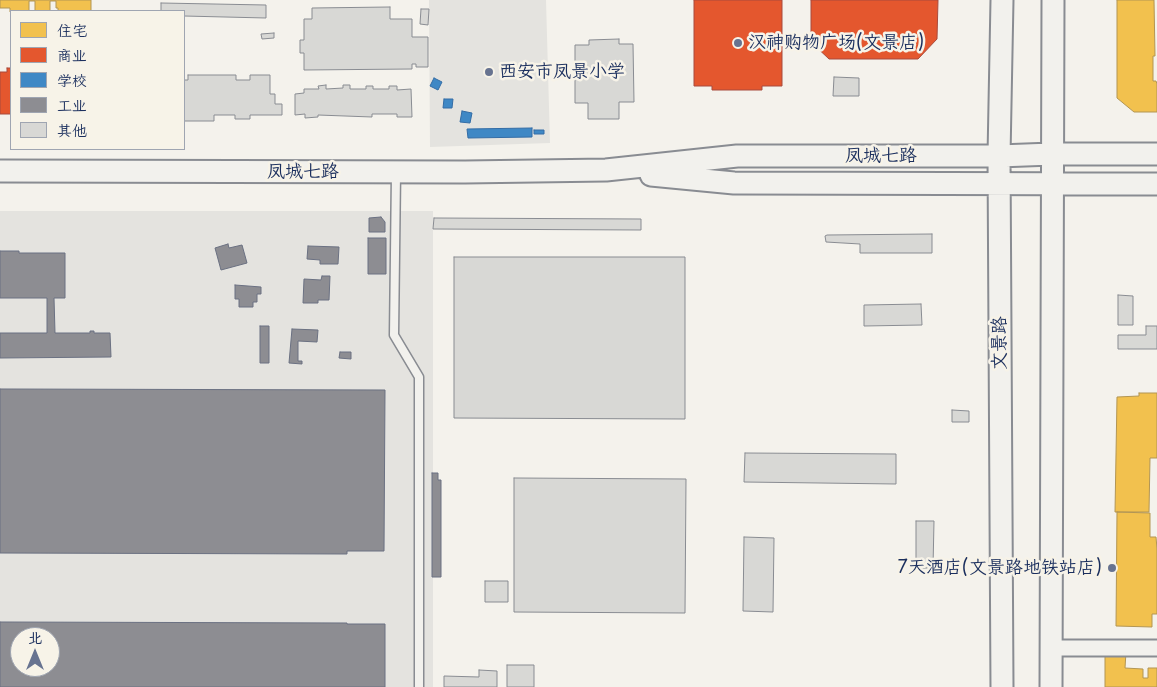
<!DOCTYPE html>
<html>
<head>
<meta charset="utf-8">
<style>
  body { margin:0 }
  #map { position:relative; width:1157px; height:687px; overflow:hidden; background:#f4f2ec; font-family:"Playpen Sans","LXGW WenKai TC",sans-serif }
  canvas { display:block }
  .legend { position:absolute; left:10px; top:10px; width:175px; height:140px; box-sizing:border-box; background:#f7f3e8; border:1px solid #9fa5b1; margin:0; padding:6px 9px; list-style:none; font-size:15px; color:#1b2f5e }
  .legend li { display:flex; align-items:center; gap:10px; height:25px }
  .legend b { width:25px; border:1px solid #9fa5b1 }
  .north { position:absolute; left:10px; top:627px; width:50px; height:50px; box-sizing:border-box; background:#f7f3e8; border:1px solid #9fa5b1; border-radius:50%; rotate:0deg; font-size:14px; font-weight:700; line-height:20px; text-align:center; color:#1b2f5e }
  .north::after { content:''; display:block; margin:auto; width:18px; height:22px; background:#677390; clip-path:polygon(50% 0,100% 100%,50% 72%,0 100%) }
</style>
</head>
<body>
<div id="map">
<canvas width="1157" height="687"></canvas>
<ul class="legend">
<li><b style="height:14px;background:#f2c14e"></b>住宅</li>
<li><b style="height:14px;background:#e4572e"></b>商业</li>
<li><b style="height:14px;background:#3f88c5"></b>学校</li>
<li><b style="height:14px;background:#8d8d92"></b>工业</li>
<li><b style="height:14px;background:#d8d8d5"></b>其他</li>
</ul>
<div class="north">北</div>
</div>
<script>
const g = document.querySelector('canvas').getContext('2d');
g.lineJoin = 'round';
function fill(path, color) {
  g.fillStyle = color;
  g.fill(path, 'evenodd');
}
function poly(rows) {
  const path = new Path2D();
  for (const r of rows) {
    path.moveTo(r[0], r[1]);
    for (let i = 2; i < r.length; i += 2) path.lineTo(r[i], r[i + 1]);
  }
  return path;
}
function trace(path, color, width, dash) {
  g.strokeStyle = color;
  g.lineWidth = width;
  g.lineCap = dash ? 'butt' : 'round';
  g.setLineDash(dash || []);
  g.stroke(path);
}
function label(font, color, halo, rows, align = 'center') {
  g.font = font + ' "Playpen Sans","LXGW WenKai TC",sans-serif';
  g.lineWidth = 5;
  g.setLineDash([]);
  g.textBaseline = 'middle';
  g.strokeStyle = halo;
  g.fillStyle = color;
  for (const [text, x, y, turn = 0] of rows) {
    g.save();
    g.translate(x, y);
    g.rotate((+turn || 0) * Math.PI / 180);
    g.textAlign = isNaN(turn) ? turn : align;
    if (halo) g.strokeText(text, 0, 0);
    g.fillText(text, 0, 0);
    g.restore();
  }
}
fill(poly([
  [429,0,546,0,550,143,430,147],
  [0,211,433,211,433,687,0,687],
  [20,637,50,637,50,667,20,667]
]), '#e4e3df');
const homes = poly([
  [0,0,91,0,91,11,58,11,58,8,56,8,56,1,50,1,50,11,35,11,35,1,29,1,29,11,10,12,10,8,0,8,0,0],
  [1117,0,1154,0,1155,56,1153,56,1153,81,1156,81,1157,84,1157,112,1134,112,1117,98,1117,0],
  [1139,393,1157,393,1157,458,1150,458,1149,512,1115,512,1117,397,1139,396,1139,393],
  [1117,512,1150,513,1150,537,1156,537,1157,549,1157,614,1152,614,1152,627,1116,626,1117,512],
  [1126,652,1125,668,1143,669,1143,678,1148,678,1148,668,1157,668,1157,687,1105,687,1105,655,1126,652]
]);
fill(homes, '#f2c14e');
trace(homes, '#b29553', 1);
const shops = poly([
  [694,0,782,0,782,86,762,86,762,90,712,90,712,86,694,86,694,0],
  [811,0,938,0,937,39,918,59,829,59,811,42,811,0],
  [7,68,11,68,11,114,0,114,0,72,7,72,7,68]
]);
fill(shops, '#e4572e');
trace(shops, '#a84b3c', 1);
const schools = poly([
  [434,78,442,82,438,90,430,86,434,78],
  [444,99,453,99,452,108,443,108,444,99],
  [462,111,472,113,470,123,460,122,462,111],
  [532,128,532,137,468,138,467,129,532,128],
  [534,130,544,130,544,134,534,134,534,130]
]);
fill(schools, '#3f88c5');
trace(schools, '#346da6', 1);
const industry = poly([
  [381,217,385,222,385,232,369,232,369,218,381,217],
  [368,238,386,238,386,274,368,274,368,238],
  [228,244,229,248,242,245,247,263,221,270,215,248,228,244],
  [308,246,339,247,338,264,320,264,320,260,307,259,308,246],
  [0,251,19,251,19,253,65,253,65,298,54,298,55,333,90,333,90,331,94,331,94,333,110,333,111,357,0,358,0,333,47,333,47,298,0,298,0,251],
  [322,276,330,276,329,300,318,300,318,303,303,303,304,279,321,280,322,276],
  [235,285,261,287,261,294,257,294,257,302,253,302,253,307,239,307,239,299,235,299,235,285],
  [260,326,269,326,269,363,260,363,260,326],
  [292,329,318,330,317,342,298,341,298,361,302,361,302,364,289,363,292,329],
  [340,352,351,352,351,359,339,358,340,352],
  [0,389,385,390,384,551,347,551,347,554,0,553,0,389],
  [432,473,438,473,438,480,441,480,441,577,432,577,432,473],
  [0,622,347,623,347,624,385,624,385,687,0,687,0,622],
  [20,637,50,637,50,667,20,667,20,637]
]);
fill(industry, '#8d8d92');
trace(industry, '#6b7182', 1);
const building = poly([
  [161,3,266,5,266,18,184,16,184,11,161,11,161,3],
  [390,7,390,19,412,19,412,37,428,37,428,67,416,67,416,64,412,64,412,69,304,70,304,53,300,53,300,40,304,40,304,19,312,19,312,8,390,7],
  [421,9,429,9,428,25,420,24,421,9],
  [274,33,274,38,262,39,261,34,274,33],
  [619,39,619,44,633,44,634,102,619,102,619,119,588,119,588,103,575,103,575,45,589,45,589,40,619,39],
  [188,75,236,75,236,80,250,80,250,75,270,75,270,94,275,94,275,104,282,104,282,115,250,115,250,119,235,119,235,115,214,115,214,121,184,121,184,80,188,80,188,75],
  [834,77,859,78,859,96,833,96,834,77],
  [326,85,326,89,343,88,343,85,350,85,350,89,366,89,366,86,373,86,373,89,389,89,389,86,397,86,397,90,411,89,412,117,397,117,397,114,372,114,372,117,318,115,318,117,305,118,305,114,295,115,295,94,304,93,304,89,319,89,318,86,326,85],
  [434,218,641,219,641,230,433,229,434,218],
  [932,234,932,253,860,253,860,244,826,242,825,236,827,235,932,234],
  [454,257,685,257,685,419,454,418,454,257],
  [1118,295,1133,296,1133,325,1118,325,1118,295],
  [921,304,922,325,864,326,864,305,921,304],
  [1146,326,1157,326,1157,349,1118,349,1118,335,1146,335,1146,326],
  [952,410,969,411,969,422,952,422,952,410],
  [745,453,896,454,896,484,744,482,745,453],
  [514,478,686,479,685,613,514,612,514,478],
  [916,521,934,521,933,568,916,568,916,521],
  [744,537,774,538,773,612,743,611,744,537],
  [485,581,508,581,508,602,485,602,485,581],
  [507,665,534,665,534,687,507,687,507,665],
  [479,670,497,671,497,687,444,687,444,676,479,677,479,670]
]);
fill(building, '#d8d8d5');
trace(building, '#898c92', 1);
const lane = poly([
  [396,173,394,335,419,377,419,687]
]);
const street = poly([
  [1052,648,1157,648]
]);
const secondary = poly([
  [1002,0,999,156,1002,687],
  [0,171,465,172,606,170,737,156,999,156,1052,154,1157,154],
  [651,175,734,183,1157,184],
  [1051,687,1053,0]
]);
trace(lane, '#898c92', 11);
trace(street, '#898c92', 19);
trace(secondary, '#898c92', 25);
trace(lane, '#f2f1ed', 8);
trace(street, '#f2f1ed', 15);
trace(secondary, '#f2f1ed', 21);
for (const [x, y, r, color] of [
  [738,43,5,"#677390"],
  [489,72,5,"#677390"],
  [1112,568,5,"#677390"]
]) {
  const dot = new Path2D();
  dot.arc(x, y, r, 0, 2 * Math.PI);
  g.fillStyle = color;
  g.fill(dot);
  trace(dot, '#f7f3e8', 2);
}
label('18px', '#1b2f5e', '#f7f3e8', [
  ["汉神购物广场(文景店)",748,43],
  ["西安市凤景小学",499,72],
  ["7天酒店(文景路地铁站店)",1102,568,"right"]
], 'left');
label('18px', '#1b2f5e', '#f7f3e8', [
  ["凤城七路",881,156],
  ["凤城七路",303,172],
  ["文景路",1000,343,-90]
]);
</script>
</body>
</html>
